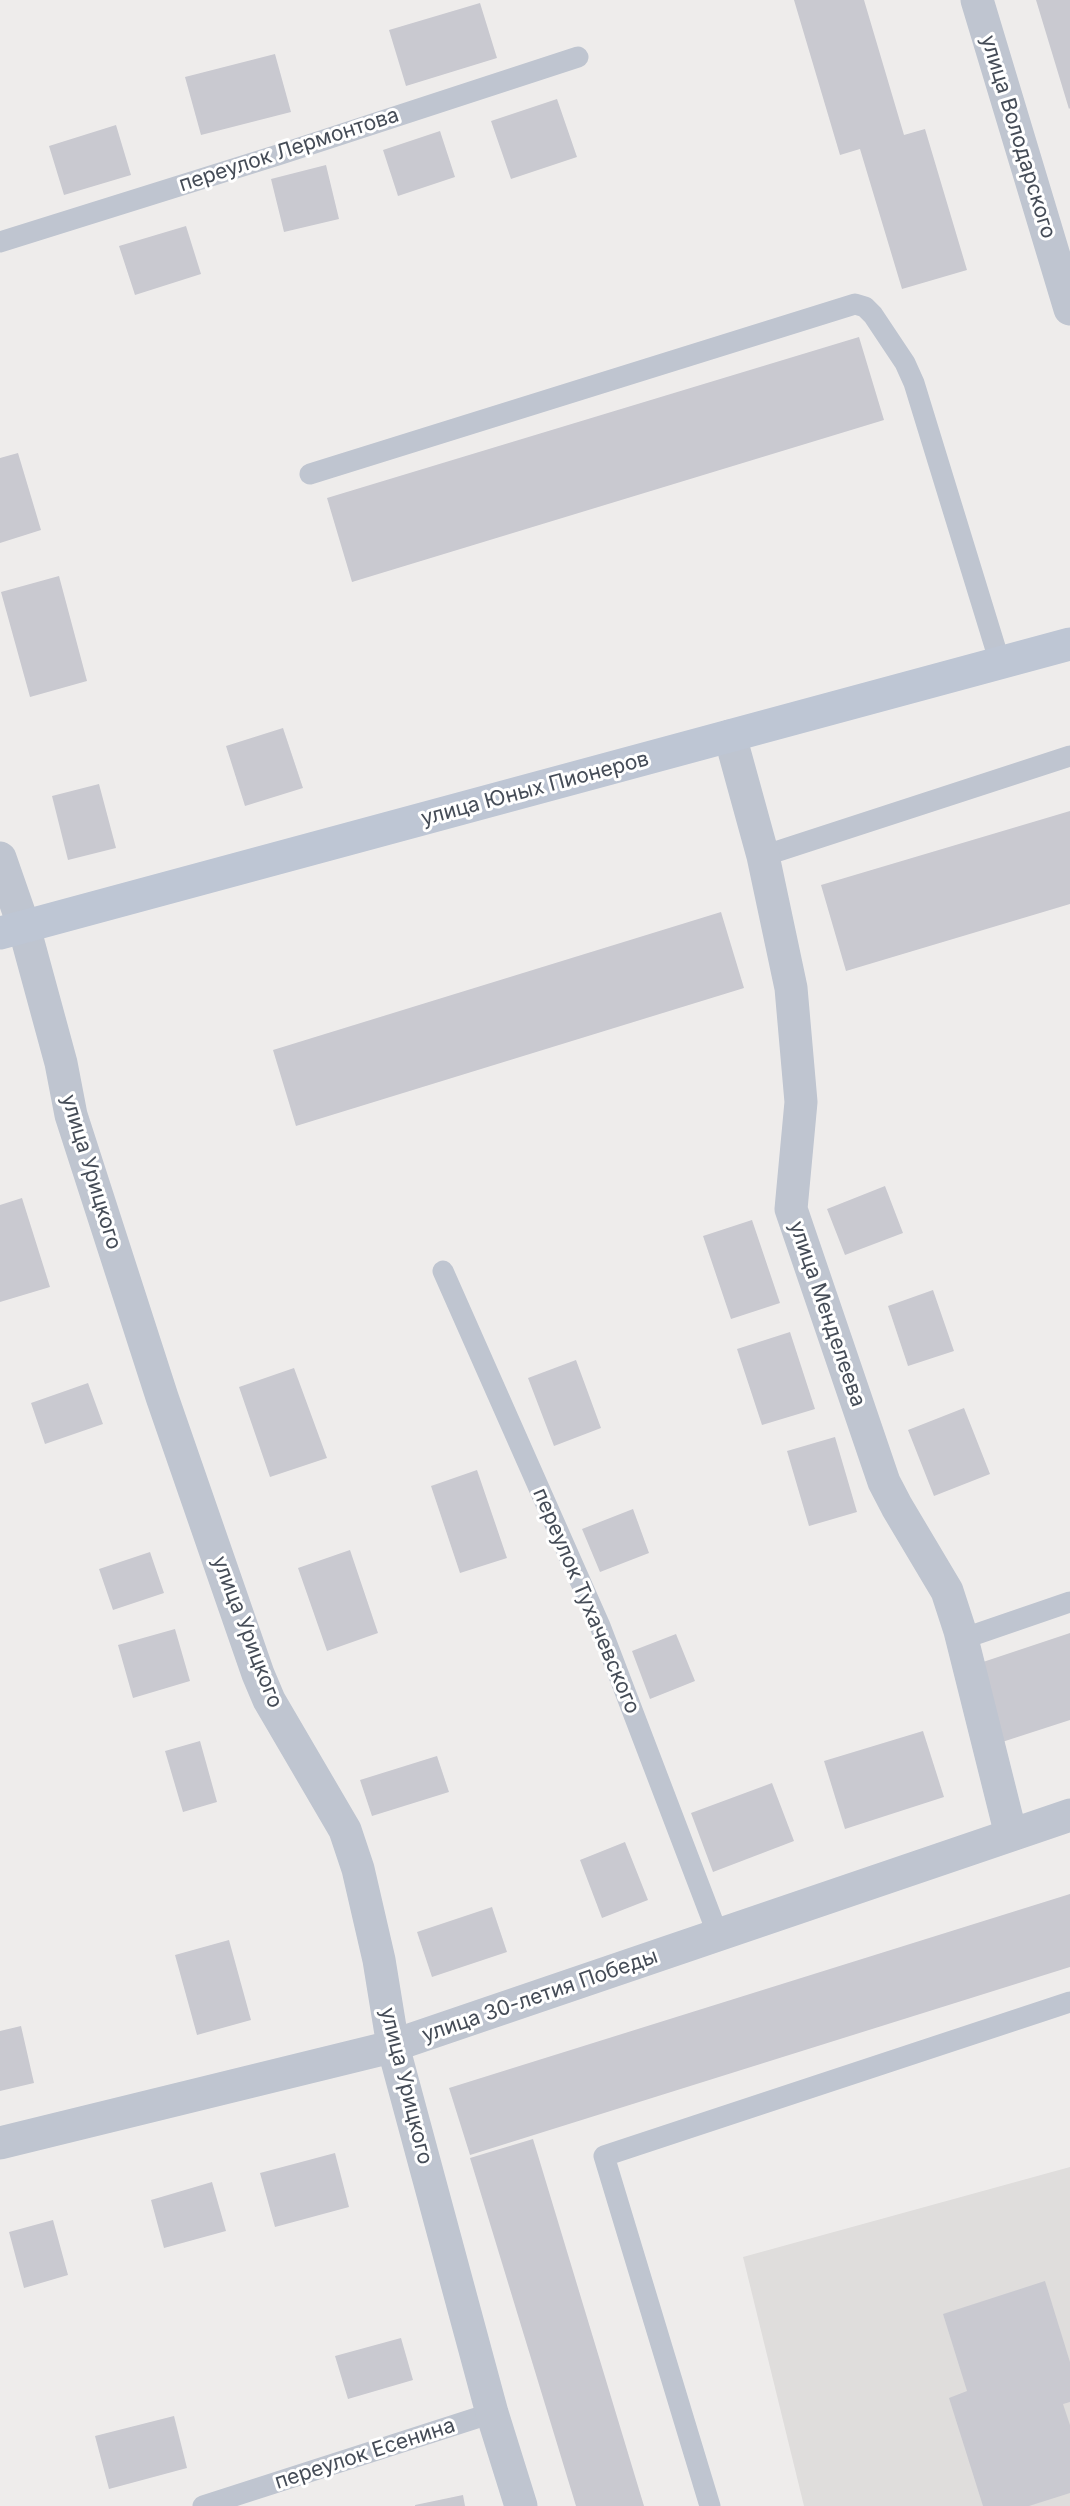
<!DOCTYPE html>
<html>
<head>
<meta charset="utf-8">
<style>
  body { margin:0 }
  canvas { display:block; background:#eeeceb }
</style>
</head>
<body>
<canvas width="1070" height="2506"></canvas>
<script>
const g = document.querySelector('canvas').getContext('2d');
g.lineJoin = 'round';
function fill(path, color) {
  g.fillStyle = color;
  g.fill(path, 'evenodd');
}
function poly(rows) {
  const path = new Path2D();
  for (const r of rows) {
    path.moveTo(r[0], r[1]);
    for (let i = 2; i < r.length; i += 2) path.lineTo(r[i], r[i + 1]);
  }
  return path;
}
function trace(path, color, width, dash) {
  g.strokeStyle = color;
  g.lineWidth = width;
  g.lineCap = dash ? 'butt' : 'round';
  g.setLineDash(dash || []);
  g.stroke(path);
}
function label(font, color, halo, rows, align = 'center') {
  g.font = font + ' Inter,sans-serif';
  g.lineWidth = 6;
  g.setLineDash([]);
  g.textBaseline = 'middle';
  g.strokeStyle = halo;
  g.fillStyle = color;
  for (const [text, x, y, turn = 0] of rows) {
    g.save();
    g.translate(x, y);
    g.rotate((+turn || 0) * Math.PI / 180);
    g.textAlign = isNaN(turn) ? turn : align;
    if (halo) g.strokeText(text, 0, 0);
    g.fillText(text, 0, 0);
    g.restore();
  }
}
fill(poly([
  [1070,2167,1070,2506,804,2506,743,2257]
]), '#dfdddc');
fill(poly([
  [794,0,864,0,904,135,925,129,967,270,902,289,860,149,840,155],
  [1036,0,1070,0,1070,108,1069,109],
  [480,3,497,58,406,86,389,30],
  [275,54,291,112,201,135,185,77],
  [557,99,577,157,511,179,491,121],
  [116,125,131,175,64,195,49,146],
  [440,131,455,177,398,196,383,150],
  [326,165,339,219,284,232,271,179],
  [186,226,201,274,135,295,119,246],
  [859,337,884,420,352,582,327,498],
  [18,453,41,530,0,543,0,458],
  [59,576,87,681,30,697,1,592],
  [283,728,303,788,245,806,226,746],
  [99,784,116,848,68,860,52,796],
  [1070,811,1070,904,846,971,821,885],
  [721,912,744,988,296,1126,273,1050],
  [885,1186,903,1233,845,1255,827,1209],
  [22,1198,50,1287,0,1302,0,1205],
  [752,1220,780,1303,731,1319,703,1236],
  [933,1290,954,1351,908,1366,888,1306],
  [790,1332,815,1409,762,1425,737,1349],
  [576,1360,601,1428,554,1446,528,1378],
  [294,1368,327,1458,270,1477,239,1387],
  [88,1383,103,1424,45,1444,31,1403],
  [964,1408,990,1474,934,1496,908,1430],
  [835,1437,857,1512,809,1526,787,1451],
  [477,1470,507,1558,460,1573,431,1486],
  [633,1509,649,1553,600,1572,582,1529],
  [350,1550,378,1633,327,1651,298,1568],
  [150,1552,164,1593,113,1610,99,1569],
  [175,1629,190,1681,133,1698,118,1645],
  [1070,1633,1070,1720,999,1743,974,1665],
  [676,1634,695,1681,650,1699,632,1651],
  [923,1731,944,1797,845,1829,824,1761],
  [200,1741,217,1802,183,1812,165,1751],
  [437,1756,449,1792,372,1816,360,1780],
  [772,1783,794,1841,713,1872,691,1813],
  [625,1842,648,1900,602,1918,580,1860],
  [1070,1894,1070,1967,470,2155,449,2088],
  [492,1907,507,1952,432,1977,417,1932],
  [229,1940,251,2020,197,2035,175,1955],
  [21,2026,34,2083,0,2091,0,2031],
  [533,2139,644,2506,576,2506,470,2158],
  [335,2153,349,2207,275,2227,260,2173],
  [212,2182,226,2231,164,2248,151,2200],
  [53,2220,68,2275,24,2288,9,2232],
  [1045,2281,1070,2362,1070,2402,1063,2404,1070,2425,1070,2493,1029,2506,983,2506,949,2398,967,2391,943,2314],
  [401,2338,413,2380,348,2399,335,2356],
  [174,2416,187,2468,109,2489,95,2436],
  [463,2495,465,2506,415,2506,415,2505]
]), '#c9c9d0');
trace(poly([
  [0,242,281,154,578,57],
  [310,474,855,304,865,307,873,315,905,363,914,383,1000,663],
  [763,856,1070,756],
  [443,1271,600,1626,718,1935],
  [962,1639,1070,1602],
  [203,2506,492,2413],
  [710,2506,604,2156,1070,2002]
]), '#bfc5d0', 21);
trace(poly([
  [977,0,1070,309],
  [730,736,763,856,791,988,801,1102,791,1209,884,1482,897,1507,947,1591,960,1631,1011,1835],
  [0,858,24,927,61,1063,71,1115,162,1397,258,1674,269,1700,345,1830,358,1869,379,1960,393,2046,492,2413,521,2506],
  [0,2143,383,2049,1070,1815]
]), '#bfc5d0', 33);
trace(poly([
  [0,933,1070,644]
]), '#bec6d4', 33);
label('21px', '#454c57', '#fff', [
  ["улица Володарского",1018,137,73],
  ["переулок Лермонтова",289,150,-18],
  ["улица Юных Пионеров",535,789,-15],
  ["улица Урицкого",91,1172,73],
  ["улица Менделеева",827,1314,71],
  ["переулок Тухачевского",586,1601,67],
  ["улица Урицкого",247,1632,69],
  ["улица 30-летия Победы",540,1996,-19],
  ["улица Урицкого",406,2086,76],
  ["переулок Есенина",365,2454,-18]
]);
</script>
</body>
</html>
